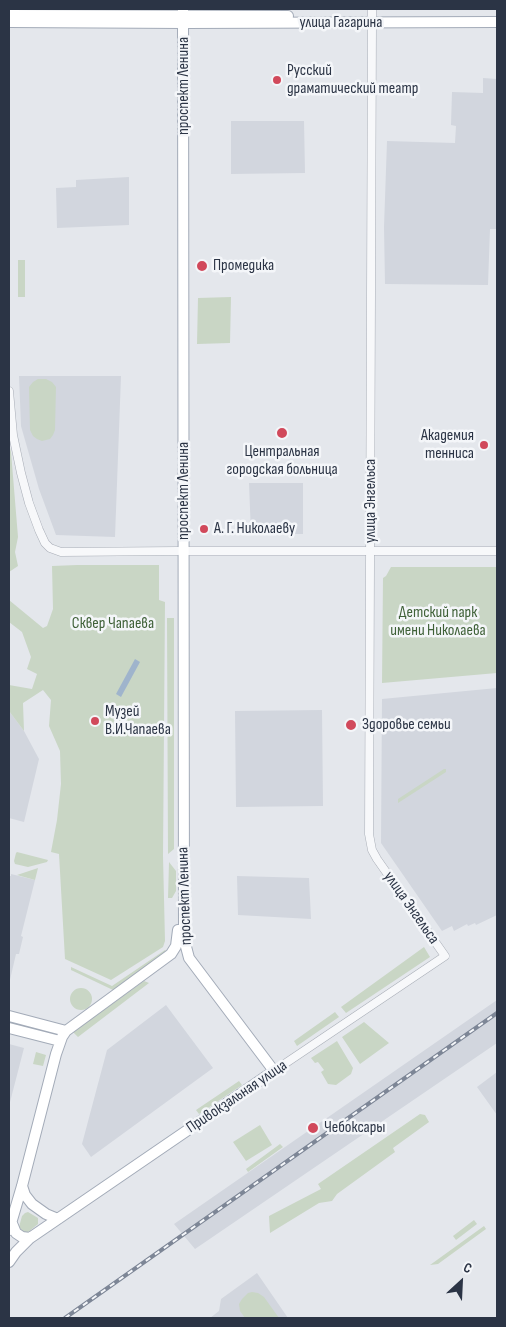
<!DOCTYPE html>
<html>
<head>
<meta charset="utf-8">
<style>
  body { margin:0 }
  #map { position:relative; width:506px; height:1327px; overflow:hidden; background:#e4e7ec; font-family:"Sofia Sans Condensed",sans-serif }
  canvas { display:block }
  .frame { position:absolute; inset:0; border:10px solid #2b3445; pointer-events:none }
  .north { position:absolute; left:436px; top:1257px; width:50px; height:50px; -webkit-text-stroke:4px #f4f6f9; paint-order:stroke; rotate:25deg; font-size:14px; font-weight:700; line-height:20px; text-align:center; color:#2b3445 }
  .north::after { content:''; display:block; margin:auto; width:18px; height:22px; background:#2b3445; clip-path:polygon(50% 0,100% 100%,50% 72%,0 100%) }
</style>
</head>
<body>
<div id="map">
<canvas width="506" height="1327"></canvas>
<div class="frame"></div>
<div class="north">С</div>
</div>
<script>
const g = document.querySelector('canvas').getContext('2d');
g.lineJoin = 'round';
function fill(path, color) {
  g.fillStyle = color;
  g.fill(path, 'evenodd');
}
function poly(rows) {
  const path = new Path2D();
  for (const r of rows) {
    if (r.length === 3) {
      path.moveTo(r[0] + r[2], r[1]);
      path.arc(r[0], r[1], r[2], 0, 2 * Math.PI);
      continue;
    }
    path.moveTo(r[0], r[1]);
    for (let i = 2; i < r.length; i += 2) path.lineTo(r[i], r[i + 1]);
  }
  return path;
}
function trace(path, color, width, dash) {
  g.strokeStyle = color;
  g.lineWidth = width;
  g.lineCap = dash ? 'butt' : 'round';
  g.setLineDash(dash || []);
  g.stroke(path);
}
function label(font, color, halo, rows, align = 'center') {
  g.font = font + ' "Sofia Sans Condensed",sans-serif';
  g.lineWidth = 5;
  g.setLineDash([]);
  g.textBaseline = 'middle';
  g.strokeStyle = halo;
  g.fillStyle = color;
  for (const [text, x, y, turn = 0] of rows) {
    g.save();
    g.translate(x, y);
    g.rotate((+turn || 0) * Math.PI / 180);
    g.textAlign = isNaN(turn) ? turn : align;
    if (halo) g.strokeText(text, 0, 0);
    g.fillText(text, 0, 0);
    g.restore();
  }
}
fill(poly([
  [483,78,497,79,497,229,490,229,488,285,385,284,384,227,387,141,455,143,456,126,451,125,452,92,483,93],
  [231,121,304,121,305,173,231,174],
  [129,177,129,225,57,228,56,188,76,187,76,180],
  [19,376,121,376,115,537,56,535,39,489,21,426],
  [249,483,303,483,303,534,251,534],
  [497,688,497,915,476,925,475,923,468,926,467,924,454,931,452,926,442,931,381,843,382,699],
  [322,710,323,806,236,807,235,711],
  [9,711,24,731,39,759,24,822,9,818],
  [11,874,35,880,21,936,23,937,19,954,16,954,9,984,9,876,11,876],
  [237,876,309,878,311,919,238,915],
  [497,1000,497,1043,195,1249,174,1224],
  [166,1005,213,1068,91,1157,82,1144,107,1050],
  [9,1044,24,1048,9,1106],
  [497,1072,497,1115,477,1087],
  [257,1273,288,1318,210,1318,219,1311,221,1299]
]), '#d2d6de');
fill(poly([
  [18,260,25,260,25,297,18,297],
  [231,297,230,343,197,344,198,298],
  [38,379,46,379,52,382,56,387,55,430,53,435,50,439,42,441,37,439,33,436,30,430,29,387,33,382],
  [9,444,11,452,18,537,15,552,18,566,9,572],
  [77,565,159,565,159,600,165,602,163,856,165,941,163,947,111,980,65,959,59,854,51,852,57,820,61,784,60,751,49,726,51,700,43,690,23,703,24,731,9,711,9,685,32,689,37,674,27,669,31,657,22,632,9,622,9,600,43,628,47,626,53,609,52,566],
  [391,567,497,567,497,673,382,683,383,578,386,576],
  [167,618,174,618,174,849,168,854],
  [444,769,446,769,446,772,398,803,398,799],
  [17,852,48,860,47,862,28,867,15,864,14,861,16,853],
  [169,862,176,871,176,891,172,898,168,898],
  [38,868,35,880,17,875],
  [424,947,430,957,346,1013,341,1007],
  [165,950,167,952,113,990,71,970,71,967,112,986],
  [144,981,149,983,78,1037,73,1032],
  [81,999,11],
  [335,1012,339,1017,297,1046,294,1041],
  [364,1022,389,1043,360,1064,342,1037],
  [337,1041,353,1068,351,1074,336,1085,328,1084,321,1072,324,1070,318,1062,315,1063,311,1058],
  [36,1052,46,1055,43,1066,33,1064],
  [239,1081,242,1085,199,1114,196,1110],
  [420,1114,425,1115,429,1122,393,1148,395,1152,337,1194,332,1201,319,1203,270,1233,269,1216,321,1189,318,1184],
  [260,1125,272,1145,246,1161,233,1142],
  [280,1144,283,1147,248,1172,246,1169],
  [28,1212,38,1218,38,1224,27,1233,23,1232,19,1227,22,1216,25,1213],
  [474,1220,477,1224,456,1240,453,1236],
  [484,1226,486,1229,438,1264,430,1265],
  [252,1292,258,1293,264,1297,279,1318,245,1318,240,1311,239,1304,242,1299,248,1293]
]), '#c9d6c5');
fill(poly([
  [135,659,140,662,121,697,116,694]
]), '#9fb4cc');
const minor = poly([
  [372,16,372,9],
  [9,391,13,435,21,473,29,503,39,530,45,543,50,548,61,552,178,551],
  [184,551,497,551],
  [274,1071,445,956,377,859,372,850,369,834,372,23]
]);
const major = poly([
  [9,15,288,16],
  [9,22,184,23,497,22],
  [9,1016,66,1031],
  [9,1028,60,1041],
  [22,1186,25,1195,32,1204,46,1214,58,1219],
  [11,1221,16,1233,22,1237,30,1238],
  [9,1230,22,1186,56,1054,62,1037,66,1031,171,954,176,946,178,930],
  [9,1262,16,1252,30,1238,274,1071,189,958,184,939,183,9]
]);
trace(minor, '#a9aeb7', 9);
trace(major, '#a3abb8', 12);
trace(minor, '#f7f8fa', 8);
trace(major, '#fff', 10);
const rail = poly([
  [65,1318,497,1013]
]);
trace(rail, '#7d8696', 4);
trace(rail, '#f4f6f9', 2, [5.5]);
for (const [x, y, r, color] of [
  [277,80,5,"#d1495b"],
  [202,266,6,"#d1495b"],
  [282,433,6,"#d1495b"],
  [484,445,5,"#d1495b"],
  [204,529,5,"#d1495b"],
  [95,721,5,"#d1495b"],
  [351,725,6,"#d1495b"],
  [313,1128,6,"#d1495b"]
]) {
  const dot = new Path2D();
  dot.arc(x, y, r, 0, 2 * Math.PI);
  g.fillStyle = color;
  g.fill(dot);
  trace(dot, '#f4f6f9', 2);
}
label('16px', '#2b3445', '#f4f6f9', [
  ["улица Гагарина",341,23],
  ["проспект Ленина",184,86,-90],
  ["проспект Ленина",184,491,-90],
  ["улица Энгельса",371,501,-90],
  ["проспект Ленина",185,896,-92],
  ["улица Энгельса",411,908,55],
  ["Привокзальная улица",237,1097,-34]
]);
label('16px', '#2b3445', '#f4f6f9', [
  ["Русский",287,71],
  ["драматический театр",287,89],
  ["Промедика",213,266],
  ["Академия",474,436,"right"],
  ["тенниса",474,454,"right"],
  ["Центральная",282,452,"center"],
  ["городская больница",282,470,"center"],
  ["А. Г. Николаеву",214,529],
  ["Музей",105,712],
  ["В.И.Чапаева",105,730],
  ["Здоровье семьи",362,725],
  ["Чебоксары",324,1128]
], 'left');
label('16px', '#3f6138', '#f4f6f9', [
  ["Детский парк",438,613],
  ["имени Николаева",438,631],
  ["Сквер Чапаева",113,624]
]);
</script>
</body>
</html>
